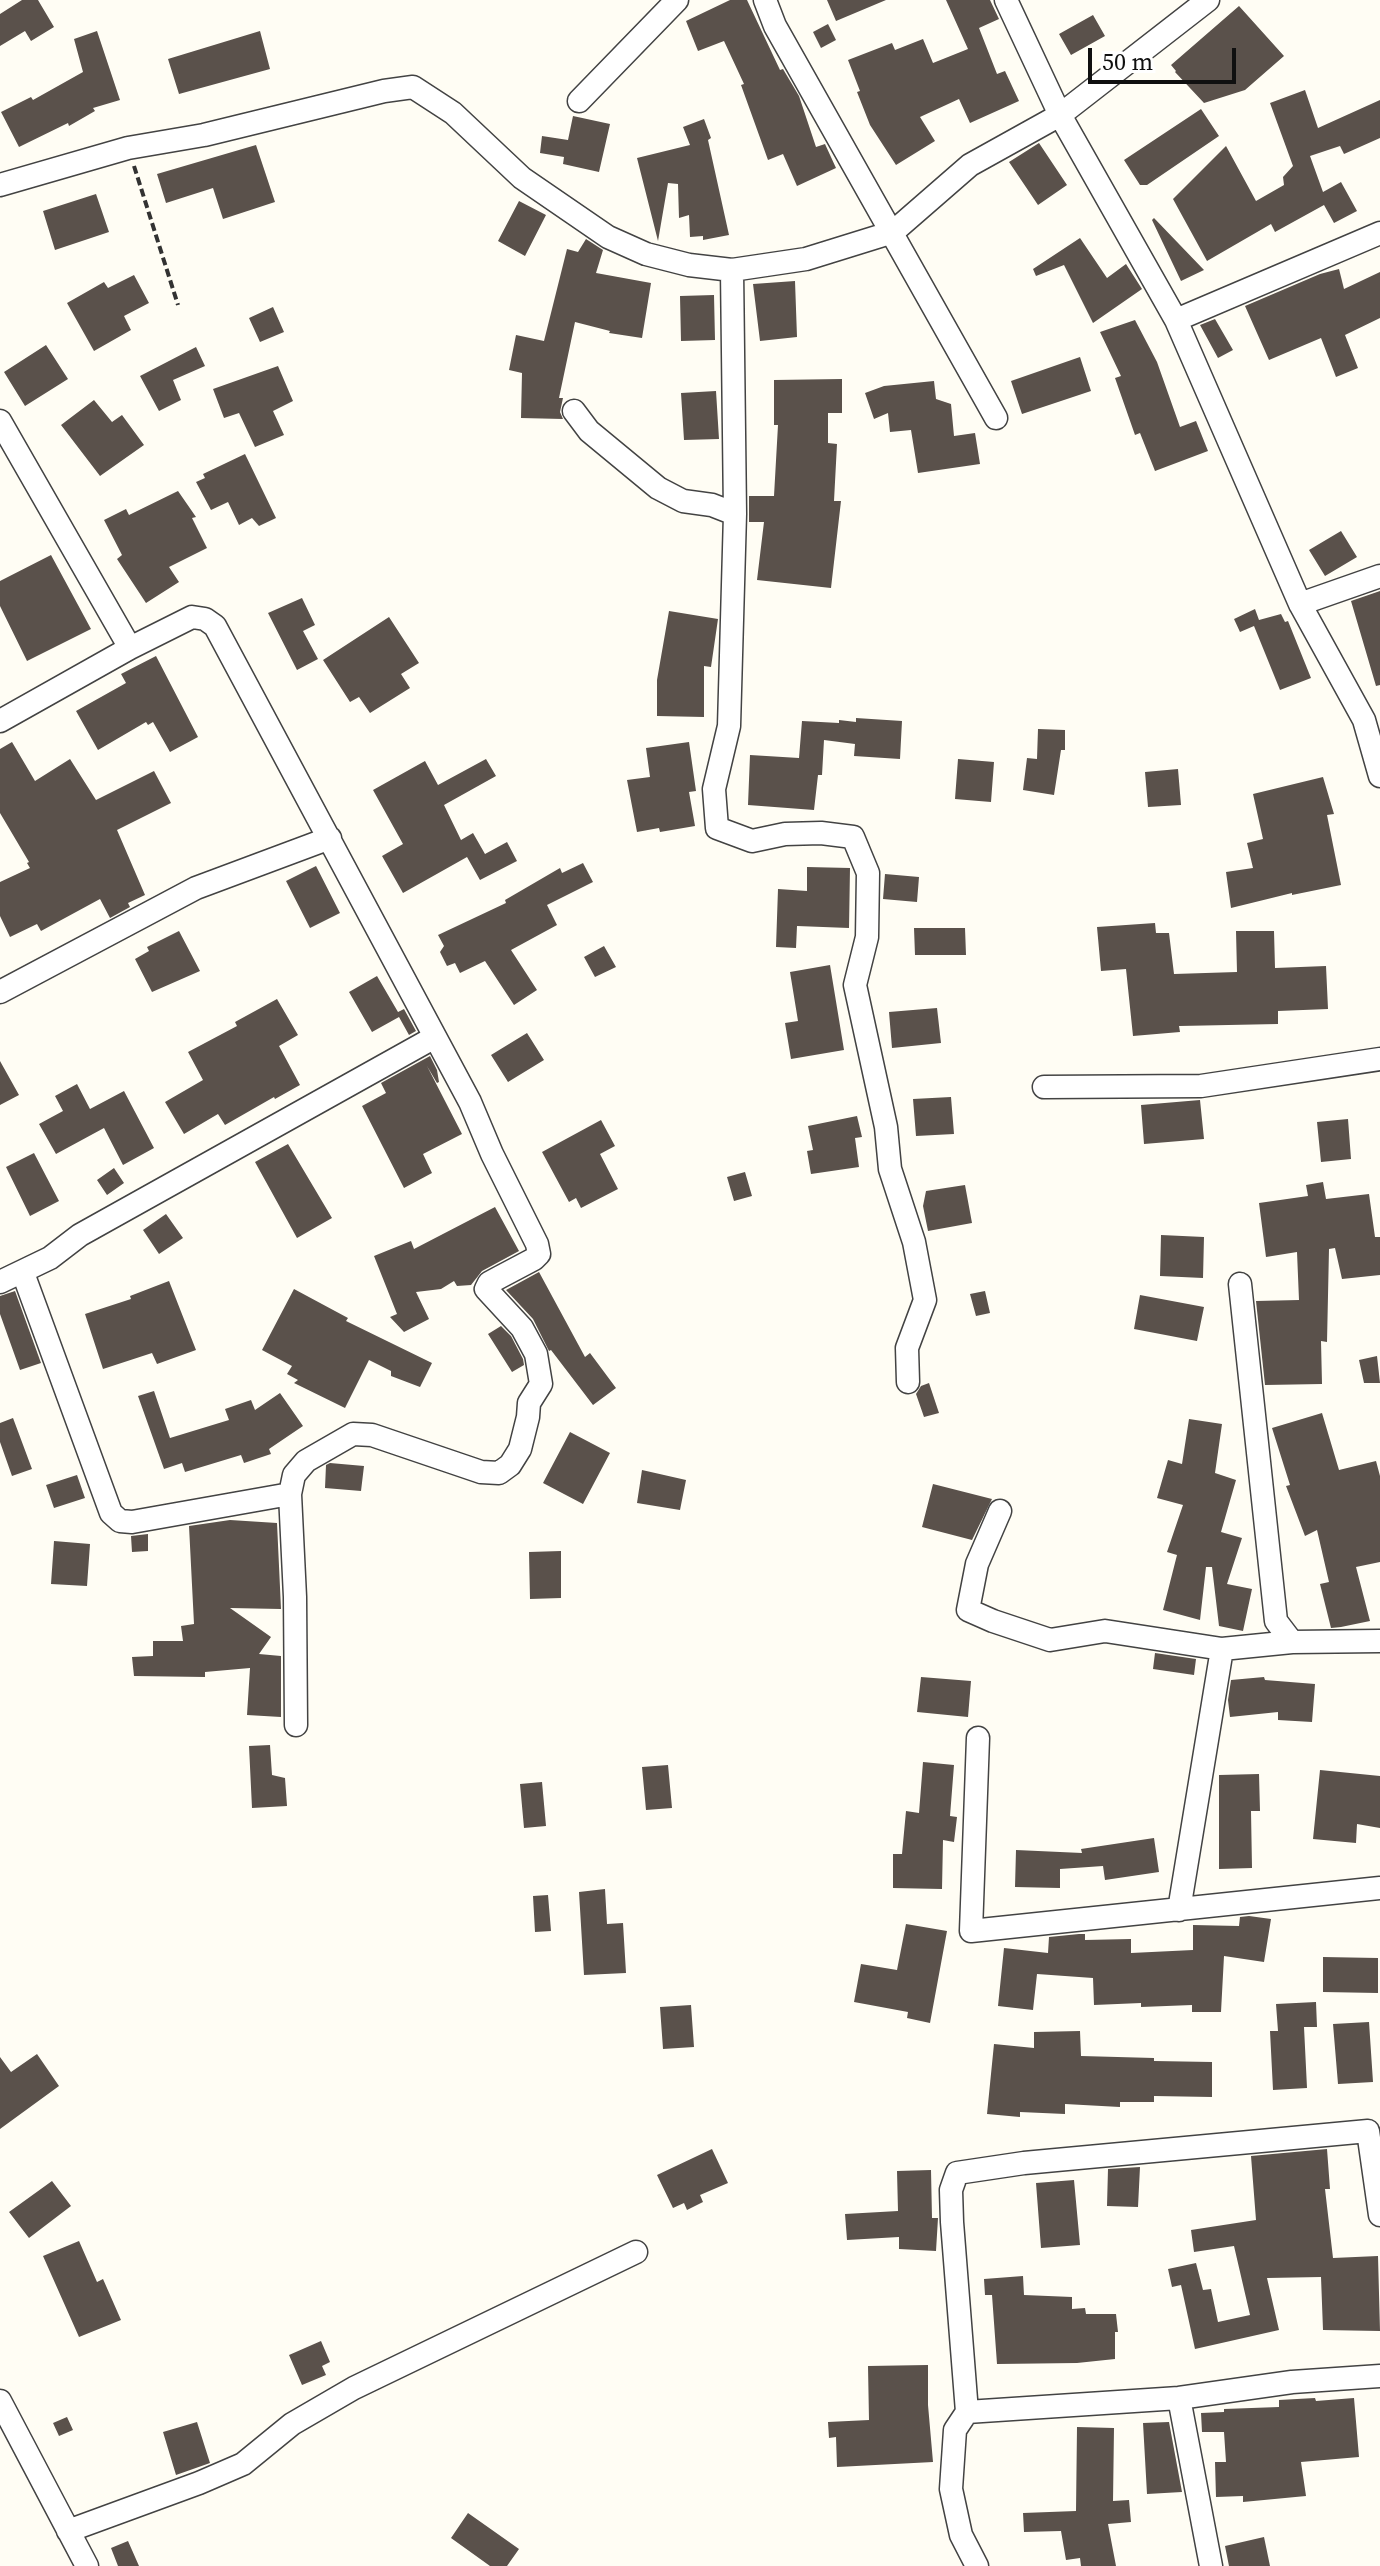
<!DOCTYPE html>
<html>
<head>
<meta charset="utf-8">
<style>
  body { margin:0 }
  #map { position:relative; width:1380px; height:2566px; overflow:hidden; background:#fffdf4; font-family:"Source Serif 4",serif }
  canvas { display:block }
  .scale { position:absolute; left:1088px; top:48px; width:148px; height:36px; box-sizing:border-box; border:4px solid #101010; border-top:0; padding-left:10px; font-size:24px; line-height:28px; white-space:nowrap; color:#101010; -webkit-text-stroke:6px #fff; paint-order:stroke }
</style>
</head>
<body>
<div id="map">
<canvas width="1380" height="2566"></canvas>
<div class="scale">50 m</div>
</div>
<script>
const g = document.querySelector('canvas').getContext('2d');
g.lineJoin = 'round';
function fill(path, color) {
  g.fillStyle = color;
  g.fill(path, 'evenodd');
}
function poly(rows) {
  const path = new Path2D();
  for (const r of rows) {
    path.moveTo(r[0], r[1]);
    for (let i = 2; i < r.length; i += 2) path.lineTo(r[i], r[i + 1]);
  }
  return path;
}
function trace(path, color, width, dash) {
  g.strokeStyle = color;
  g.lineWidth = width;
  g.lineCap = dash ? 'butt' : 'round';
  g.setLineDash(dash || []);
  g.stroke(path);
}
fill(poly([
  [22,0,38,0,54,27,31,41,25,31,0,46,0,14],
  [730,0,747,0,780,70,783,69,799,96,816,147,825,144,836,168,797,186,783,154,768,160,741,85,744,84,724,41,698,51,686,21],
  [827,0,886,0,836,21],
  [946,0,990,0,999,19,979,28,997,74,1005,71,1019,101,970,123,959,99,920,117,935,141,896,165,870,125,857,92,860,91,848,60,892,43,895,50,923,39,933,63,968,49],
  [1239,6,1284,56,1245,90,1204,103,1175,72,1176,71,1171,65],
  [1093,15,1105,36,1071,55,1059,34],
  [828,24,836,40,821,48,813,32],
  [97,31,120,100,93,108,95,111,69,126,68,123,19,147,1,112,31,97,33,100,83,72,74,39],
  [260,31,270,69,179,94,168,59],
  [1305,90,1318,128,1380,100,1380,138,1344,154,1340,146,1310,156,1323,192,1341,182,1357,211,1334,223,1324,205,1275,232,1271,224,1207,261,1173,199,1226,146,1256,201,1284,185,1283,177,1293,166,1270,103],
  [1201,109,1219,136,1147,185,1140,185,1124,160],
  [573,116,610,124,599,172,563,164,564,157,540,153,542,136,568,140],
  [704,119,711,138,708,140,729,235,703,240,703,236,690,237,689,215,679,218,678,184,668,183,658,241,637,158,690,145,683,127],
  [1039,143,1067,185,1038,205,1009,162],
  [256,145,275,202,223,219,213,188,166,203,157,174],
  [96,194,109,232,55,250,43,211],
  [519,201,546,215,525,256,498,241],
  [1154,218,1204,270,1181,281,1152,220],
  [1080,238,1107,278,1126,264,1142,289,1093,323,1064,265,1036,276,1033,269],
  [586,239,603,250,596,273,651,283,642,338,609,333,610,331,575,322,559,398,563,398,560,412,563,419,521,418,522,373,509,370,516,335,544,341,567,249,578,252],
  [1339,269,1344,289,1380,272,1380,318,1345,335,1358,368,1336,377,1321,338,1269,360,1245,306,1320,274],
  [134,275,149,303,124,316,131,330,94,351,67,303,104,282,108,288],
  [795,281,797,337,760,341,753,284],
  [714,295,715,340,681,341,680,296],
  [273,307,284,332,260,342,249,318],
  [1215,319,1233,350,1218,358,1200,325],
  [1135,320,1157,362,1180,427,1196,421,1208,451,1155,471,1140,433,1135,435,1115,378,1121,376,1100,332],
  [46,345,68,379,25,406,4,372],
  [196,347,205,366,173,380,181,400,159,411,140,376],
  [1080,357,1091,391,1022,414,1011,381],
  [278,366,293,401,273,411,284,435,255,447,239,413,224,418,213,389],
  [842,379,842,413,828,413,828,443,837,444,834,501,841,501,831,588,757,580,764,522,749,522,749,496,774,496,778,425,774,425,774,380],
  [934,381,936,399,951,404,954,436,975,433,980,464,918,473,911,430,890,432,888,413,874,419,865,393,884,386],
  [716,391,719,439,684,440,681,393],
  [94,400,112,422,122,415,144,445,100,476,61,425],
  [245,454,276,518,259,526,252,518,239,525,228,502,211,510,196,482,205,478,203,474],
  [178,491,196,517,192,518,207,548,169,567,179,582,146,603,117,559,122,555,104,520,126,509,129,515],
  [1341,531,1357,557,1325,576,1309,550],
  [51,555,91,629,27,661,0,606,0,581],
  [1380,591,1380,685,1376,686,1351,601],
  [302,598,315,625,303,631,318,659,297,670,268,613],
  [1255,609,1259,620,1281,614,1285,622,1288,621,1311,678,1280,690,1254,626,1240,632,1234,619],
  [669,611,718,619,711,667,704,666,704,717,657,716,657,680],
  [389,617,419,663,401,674,410,688,370,713,359,697,350,702,323,660],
  [156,656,198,737,170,752,153,722,148,725,146,722,98,750,76,711,126,683,121,674],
  [856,718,902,721,900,759,854,756,855,744,824,740,822,775,818,775,814,810,748,805,750,755,799,758,802,721,839,723,839,720,856,722],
  [1038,729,1065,730,1065,750,1061,750,1054,795,1023,790,1027,758,1037,759],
  [12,742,35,781,70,759,96,800,154,771,171,803,117,830,145,895,128,903,130,907,110,918,100,899,41,931,37,924,10,937,0,916,0,882,30,868,27,863,29,862,0,813,0,749],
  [689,742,696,791,689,792,695,826,660,832,659,828,637,832,627,780,650,777,646,748],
  [486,759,496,776,444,805,461,840,473,833,485,854,507,842,517,861,480,880,467,857,403,893,382,856,403,844,373,790,425,761,438,785],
  [958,759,994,762,991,802,955,799],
  [1178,769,1181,805,1148,807,1145,772],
  [1323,777,1334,814,1327,815,1341,885,1292,895,1292,893,1231,908,1226,872,1253,868,1247,843,1263,839,1253,794],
  [583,863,593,882,547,905,557,925,511,950,537,990,514,1005,485,961,460,973,455,963,447,966,440,952,444,946,438,935,506,903,505,900,560,868,562,873],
  [316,866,340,913,310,928,286,881],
  [807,867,850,868,849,928,797,926,796,948,776,947,778,889,807,891],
  [885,874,919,877,917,902,883,899],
  [1155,923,1156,933,1169,933,1174,974,1237,972,1236,931,1274,931,1275,968,1326,966,1328,1009,1278,1011,1278,1024,1179,1026,1180,1032,1133,1036,1126,969,1101,971,1097,927],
  [914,928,965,928,966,955,915,955],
  [179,931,200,971,152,992,135,959,149,951,147,947],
  [604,946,616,967,595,977,584,957],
  [830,965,844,1050,791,1059,785,1023,798,1021,790,972],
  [377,976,398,1012,404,1009,416,1031,409,1035,399,1017,372,1032,349,992],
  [277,999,298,1035,279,1046,300,1085,275,1099,274,1097,225,1125,218,1114,184,1134,165,1102,203,1080,188,1052,237,1026,235,1022],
  [937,1008,941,1043,892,1048,889,1012],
  [527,1033,544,1060,508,1082,491,1055],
  [430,1056,437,1070,439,1082,437,1083,427,1066,462,1134,423,1154,432,1173,404,1188,362,1106,386,1093,381,1083],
  [0,1061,19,1095,0,1105],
  [77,1084,90,1109,124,1091,154,1148,123,1165,104,1128,56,1154,39,1124,63,1111,55,1096],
  [951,1097,954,1134,916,1136,913,1099],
  [1200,1100,1204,1139,1144,1144,1141,1105],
  [857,1116,862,1137,855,1138,859,1167,811,1174,807,1151,813,1150,808,1126],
  [1348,1119,1351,1159,1321,1162,1317,1122],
  [601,1120,615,1146,600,1154,618,1189,581,1208,576,1198,569,1202,542,1152],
  [288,1144,332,1218,297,1238,255,1162],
  [34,1153,59,1201,30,1216,6,1167],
  [114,1168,124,1183,107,1195,97,1180],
  [745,1172,752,1196,734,1201,727,1177],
  [1323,1182,1326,1199,1369,1194,1375,1237,1380,1237,1380,1275,1342,1279,1335,1248,1329,1249,1327,1342,1321,1341,1322,1384,1265,1385,1256,1301,1299,1300,1297,1252,1266,1257,1259,1203,1308,1196,1306,1185],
  [965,1185,972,1223,928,1231,923,1206,926,1191],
  [495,1207,519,1251,482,1271,471,1285,457,1286,454,1281,441,1289,416,1292,429,1319,404,1332,390,1317,397,1314,374,1256,411,1241,414,1249],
  [166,1214,183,1238,159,1254,143,1230],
  [1161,1235,1204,1237,1203,1278,1160,1276],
  [539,1272,585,1357,590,1353,616,1388,593,1405,551,1350,549,1351,533,1319,506,1290],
  [169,1281,196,1350,157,1364,152,1353,103,1369,85,1314,131,1299,130,1296],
  [294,1289,348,1318,346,1321,432,1363,420,1387,391,1376,391,1371,369,1360,345,1408,294,1383,298,1380,287,1374,292,1366,262,1350],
  [15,1291,41,1363,20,1370,0,1314,0,1296],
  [985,1291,990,1313,976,1316,970,1294],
  [1140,1295,1204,1307,1197,1341,1134,1329],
  [501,1326,511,1336,523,1359,524,1365,512,1372,488,1334],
  [1377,1356,1380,1383,1364,1383,1359,1360],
  [929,1383,939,1413,924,1417,916,1394,921,1386],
  [154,1391,170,1438,229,1420,225,1409,251,1400,255,1410,280,1393,303,1426,269,1449,271,1454,244,1463,241,1455,185,1472,182,1463,164,1469,138,1396],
  [1322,1413,1339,1470,1376,1461,1380,1476,1380,1562,1356,1567,1370,1621,1341,1627,1331,1628,1320,1584,1329,1582,1317,1530,1305,1536,1286,1486,1290,1485,1272,1428],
  [13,1418,32,1469,12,1476,0,1442,0,1423],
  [1189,1419,1222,1424,1215,1473,1236,1480,1221,1532,1242,1538,1227,1584,1252,1589,1243,1631,1219,1626,1212,1567,1206,1567,1200,1620,1163,1610,1177,1555,1167,1552,1183,1505,1157,1498,1168,1460,1182,1464],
  [570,1432,610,1453,583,1504,543,1483],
  [330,1463,364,1466,361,1491,325,1488,326,1465],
  [642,1470,686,1480,680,1510,637,1503],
  [77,1475,85,1498,54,1508,46,1485],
  [933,1484,992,1499,972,1540,922,1527],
  [230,1520,277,1523,281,1609,230,1608,271,1637,259,1654,281,1656,281,1717,247,1715,250,1668,205,1672,205,1677,134,1676,132,1657,153,1656,153,1641,183,1641,181,1626,194,1624,189,1526],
  [148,1534,148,1551,132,1552,131,1536],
  [54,1541,90,1544,87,1586,51,1584],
  [561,1551,561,1598,530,1599,529,1552],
  [1155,1653,1196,1659,1194,1675,1153,1669],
  [921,1677,971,1681,968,1717,917,1712],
  [1264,1677,1265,1680,1315,1684,1312,1722,1278,1720,1278,1712,1230,1717,1228,1700,1231,1680],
  [270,1745,272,1775,285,1778,287,1806,252,1808,249,1746],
  [923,1762,954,1765,950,1816,957,1817,954,1842,943,1840,942,1889,893,1888,893,1854,902,1854,906,1811,919,1813],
  [668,1765,672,1808,646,1810,642,1767],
  [1320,1770,1380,1776,1380,1828,1357,1824,1356,1843,1313,1839],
  [1259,1774,1260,1811,1251,1811,1252,1868,1219,1869,1219,1775],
  [542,1782,546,1826,524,1828,520,1784],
  [1154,1838,1159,1872,1105,1880,1103,1866,1060,1869,1060,1888,1015,1887,1016,1850,1082,1853,1081,1849],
  [605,1889,607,1924,623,1923,626,1973,584,1975,579,1892],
  [548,1895,551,1931,535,1932,533,1896],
  [1249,1916,1271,1919,1264,1962,1224,1956,1221,2012,1192,2012,1192,2005,1141,2007,1141,2003,1094,2005,1093,1978,1037,1974,1033,2010,998,2006,1004,1948,1048,1953,1049,1937,1079,1934,1085,1934,1085,1940,1131,1939,1131,1953,1193,1950,1193,1925,1239,1926,1240,1917],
  [906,1924,947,1931,930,2023,907,2018,908,2012,854,2002,861,1964,897,1970],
  [1323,1957,1378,1958,1378,1993,1323,1992],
  [1316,2002,1317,2027,1304,2027,1307,2088,1273,2090,1270,2031,1278,2031,1276,2004],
  [691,2005,694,2047,663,2049,660,2007],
  [1369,2022,1373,2082,1338,2084,1333,2024],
  [1080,2031,1081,2056,1154,2058,1154,2061,1212,2062,1212,2097,1154,2096,1154,2102,1120,2102,1120,2107,1065,2104,1065,2114,1020,2112,1020,2117,987,2114,994,2044,1034,2048,1034,2032],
  [37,2054,59,2086,0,2129,0,2057,11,2072],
  [712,2149,728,2183,700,2195,703,2202,687,2210,684,2203,673,2208,657,2175],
  [1327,2149,1330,2189,1325,2189,1333,2258,1378,2256,1380,2331,1323,2330,1321,2277,1267,2278,1279,2330,1195,2349,1181,2285,1172,2287,1168,2269,1196,2263,1203,2290,1211,2289,1218,2322,1250,2315,1234,2246,1194,2252,1191,2230,1256,2220,1251,2156],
  [1140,2167,1138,2207,1107,2206,1108,2169],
  [931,2170,932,2218,938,2218,936,2251,899,2249,899,2237,847,2240,845,2214,898,2211,897,2171],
  [1074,2180,1080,2245,1041,2248,1036,2183],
  [52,2181,71,2206,29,2238,9,2212],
  [79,2241,97,2282,103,2279,121,2320,79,2337,43,2256],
  [1023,2276,1024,2295,1072,2297,1072,2309,1085,2308,1086,2314,1116,2314,1118,2332,1115,2332,1115,2359,1077,2363,997,2364,992,2295,985,2295,984,2279],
  [321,2341,330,2362,322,2366,326,2375,302,2385,289,2355],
  [928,2365,928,2405,933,2462,837,2467,836,2437,829,2438,828,2422,869,2420,868,2366],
  [1315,2398,1316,2401,1354,2398,1359,2457,1301,2462,1306,2496,1243,2502,1243,2496,1216,2497,1215,2462,1226,2462,1224,2432,1202,2432,1201,2413,1224,2412,1224,2409,1279,2407,1279,2400],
  [67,2417,73,2430,59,2436,53,2423],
  [197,2422,210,2463,176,2475,163,2432],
  [1169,2422,1182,2492,1147,2494,1143,2423],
  [1077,2427,1114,2428,1113,2501,1129,2500,1131,2522,1108,2524,1116,2566,1081,2566,1080,2558,1066,2560,1061,2531,1024,2532,1023,2513,1076,2511],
  [468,2513,519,2549,507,2566,490,2566,451,2538],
  [1264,2537,1270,2566,1229,2566,1225,2546],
  [128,2541,139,2566,118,2566,111,2548]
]), '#5a514b');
const minor = poly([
  [765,0,775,26,996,418],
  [1006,0,1060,115,1176,320,1300,604,1364,720,1380,776],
  [579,101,677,0],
  [0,185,128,148,204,135,384,91,413,87,453,113,522,178,608,237,646,254,689,265,732,270,806,259,893,232,970,165,1060,115,1208,0],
  [732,270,735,514,729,726,714,789,717,828,752,841,785,834,821,833,853,837,868,873,867,937,855,985,886,1127,890,1169,914,1242,925,1300,907,1348,908,1382],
  [1176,320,1380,233],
  [574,411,589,431,658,488,683,501,712,505,735,514],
  [0,421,130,648],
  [1300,604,1380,576],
  [0,721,130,648,192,617,205,619,215,626,470,1102,492,1154,537,1244,539,1254,534,1259,500,1277,489,1283,486,1289,522,1328,536,1354,541,1384,529,1403,528,1417,520,1449,510,1465,499,1473,481,1472,372,1435,353,1434,306,1461,294,1475,290,1494,295,1597,296,1725],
  [0,992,196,888,330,838],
  [1044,1087,1201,1086,1380,1059],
  [23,1273,111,1513,120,1521,132,1522,290,1494],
  [0,1282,50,1258,80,1235,435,1037],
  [1240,1284,1276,1621,1292,1642,1380,1641],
  [1000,1511,977,1564,968,1610,993,1621,1050,1640,1105,1631,1222,1649,1292,1642],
  [978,1738,971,1931,1380,1888],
  [1179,1910,1222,1649],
  [1179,2398,1211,2566],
  [0,2401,87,2566],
  [967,2412,952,2222,951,2190,957,2173,1024,2163,1368,2131,1380,2215],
  [68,2531,199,2483,243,2464,292,2424,354,2388,636,2252],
  [977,2566,961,2535,951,2489,955,2430,967,2412,1179,2398,1292,2382,1380,2376]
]);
trace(minor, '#434343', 25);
trace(poly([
  [134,166,178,305]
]), '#323232', 4, [8, 4]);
trace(minor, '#fff', 22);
</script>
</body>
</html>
